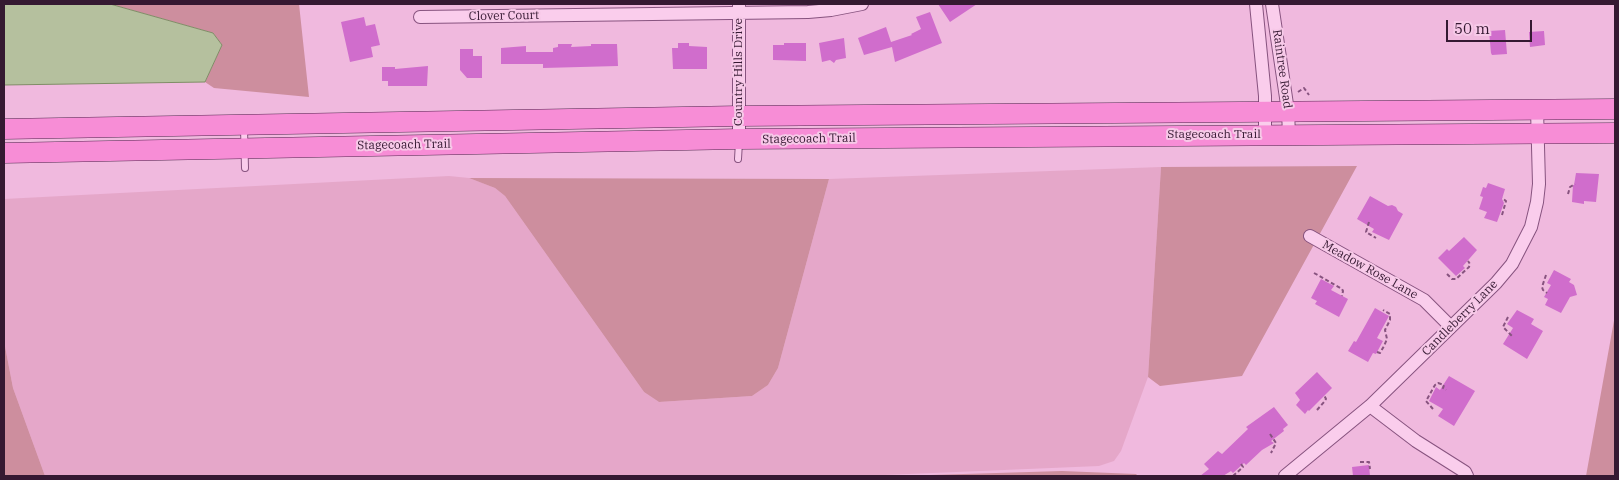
<!DOCTYPE html>
<html>
<head>
<meta charset="utf-8">
<style>
  body { margin:0 }
  #map { position:relative; width:1619px; height:480px; overflow:hidden; background:#f0b9de; font-family:"IBM Plex Serif",serif }
  canvas { display:block }
  .frame { position:absolute; inset:0; border:5px solid #351932; pointer-events:none }
  .scale { position:absolute; left:1446px; top:20px; width:86px; height:22px; box-sizing:border-box; border:2px solid #351932; border-top:0; padding-left:6px; font-size:15px; line-height:18px; white-space:nowrap; color:#351932; -webkit-text-stroke:4px #f7c9e8; paint-order:stroke }
</style>
</head>
<body>
<div id="map">
<canvas width="1619" height="480"></canvas>
<div class="frame"></div>
<div class="scale">50 m</div>
</div>
<script>
const g = document.querySelector('canvas').getContext('2d');
g.lineJoin = 'round';
function fill(path, color) {
  g.fillStyle = color;
  g.fill(path, 'evenodd');
}
function poly(rows) {
  const path = new Path2D();
  for (const r of rows) {
    path.moveTo(r[0], r[1]);
    for (let i = 2; i < r.length; i += 2) path.lineTo(r[i], r[i + 1]);
  }
  return path;
}
function trace(path, color, width, dash) {
  g.strokeStyle = color;
  g.lineWidth = width;
  g.lineCap = dash ? 'butt' : 'round';
  g.setLineDash(dash || []);
  g.stroke(path);
}
function label(font, color, halo, rows, align = 'center') {
  g.font = font + ' "IBM Plex Serif",serif';
  g.lineWidth = 4;
  g.setLineDash([]);
  g.textBaseline = 'middle';
  g.strokeStyle = halo;
  g.fillStyle = color;
  for (const [text, x, y, turn = 0] of rows) {
    g.save();
    g.translate(x, y);
    g.rotate((+turn || 0) * Math.PI / 180);
    g.textAlign = isNaN(turn) ? turn : align;
    if (halo) g.strokeText(text, 0, 0);
    g.fillText(text, 0, 0);
    g.restore();
  }
}
fill(poly([
  [1161,167,1148,377,1121,451,1114,461,1099,466,861,476,45,476,13,388,4,341,4,199,449,176,469,178,485,184,495,188,505,196,644,392,659,402,752,396,768,385,778,368,829,179]
]), '#e5a7c9');
fill(poly([
  [110,4,299,4,309,97,214,88,205,82,222,45,213,33],
  [1357,166,1242,376,1160,386,1148,377,1161,167],
  [469,178,829,179,778,368,768,385,752,396,659,402,644,392,505,196,495,188],
  [1615,315,1615,476,1586,476],
  [4,341,13,388,45,476,4,476],
  [1062,471,1136,474,1138,476,898,476]
]), '#cd8e9e');
const water = poly([
  [4,4,110,4,213,33,222,45,205,82,4,85,4,4]
]);
fill(water, '#b5c09e');
trace(water, '#7f8d66', 1);
fill(poly([
  [938,4,977,4,950,22],
  [930,12,942,43,895,62,892,47,864,55,858,38,886,27,891,42,912,35,911,34,921,29,916,17],
  [364,17,366,26,375,24,380,45,371,47,373,57,350,62,341,22],
  [1505,30,1507,54,1492,55,1491,53,1489,31],
  [1544,31,1545,45,1530,47,1529,32],
  [844,38,846,58,836,60,834,63,830,60,822,62,819,43],
  [678,43,689,43,689,46,707,47,707,69,673,69,672,48,678,48],
  [784,43,806,43,806,61,773,60,773,45,784,45],
  [558,44,572,44,571,47,591,46,591,44,617,44,618,66,543,68,543,64,501,64,501,48,526,46,526,52,553,52,553,48,558,47],
  [460,49,473,49,473,56,482,56,482,78,467,78,460,70],
  [428,66,427,86,388,86,388,81,382,81,382,67,395,67,395,69],
  [1576,173,1599,174,1596,202,1584,201,1584,204,1572,202,1573,185,1574,185],
  [1488,183,1505,189,1502,199,1504,203,1497,222,1484,218,1487,212,1479,209,1483,197,1480,196,1483,187,1486,188],
  [1370,196,1388,206,1392,205,1396,207,1398,211,1403,214,1389,240,1372,232,1374,229,1357,219],
  [1464,237,1477,250,1463,266,1465,268,1456,276,1438,258,1447,249,1449,251],
  [1554,270,1571,279,1569,282,1574,285,1577,295,1570,297,1561,313,1545,305,1548,299,1544,297,1551,285,1547,283],
  [1321,279,1334,286,1331,290,1348,299,1339,317,1315,304,1317,301,1311,298],
  [1375,308,1389,316,1377,338,1383,341,1376,354,1373,353,1368,362,1348,351,1354,341,1356,342],
  [1517,310,1534,319,1531,324,1543,331,1527,359,1503,344,1513,328,1507,324],
  [1317,372,1332,388,1309,411,1308,410,1305,414,1296,405,1300,400,1295,393],
  [1449,376,1475,391,1454,426,1438,416,1443,409,1429,401,1436,387,1440,390],
  [1274,407,1288,425,1283,429,1284,431,1271,441,1274,443,1262,450,1246,465,1244,463,1233,473,1231,471,1223,476,1200,476,1209,469,1204,464,1218,451,1222,454,1248,429,1246,427],
  [1369,465,1370,476,1353,476,1352,467]
]), '#d06dcc');
const lane = poly([
  [244,128,245,168],
  [738,159,739,142]
]);
const street = poly([
  [739,4,739,139],
  [1256,4,1265,96,1265,135],
  [1272,4,1288,111,1289,135],
  [420,17,808,12,831,10,862,4],
  [1310,236,1424,300,1451,327],
  [1370,406,1416,441,1465,472,1467,476],
  [1285,476,1370,406,1496,283,1512,264,1531,227,1537,202,1539,184,1537,109]
]);
const primary = poly([
  [4,129,739,116,1615,109],
  [4,153,739,139,1615,133]
]);
trace(lane, '#87537f', 8);
trace(street, '#87537f', 14);
trace(primary, '#532950', 21);
trace(poly([
  [1298,92,1304,88,1309,95],
  [1568,194,1570,187,1575,184],
  [1502,215,1506,201,1502,198],
  [1369,222,1366,232,1376,238],
  [1314,273,1342,289,1343,291,1342,296],
  [1447,274,1452,279,1456,279,1469,267,1470,264,1468,261],
  [1546,275,1542,287,1543,290,1547,293],
  [1508,317,1503,327,1512,336],
  [1377,352,1380,353,1384,346,1387,339,1385,330,1390,320,1390,314,1383,310],
  [1433,409,1426,401,1435,385,1438,383,1444,385,1443,388,1446,390],
  [1317,410,1324,402,1326,399,1324,395],
  [1270,434,1276,443,1271,453],
  [1360,462,1369,462,1370,469],
  [1233,476,1243,467,1241,464]
]), '#87537f', 2, [4, 2.5]);
trace(lane, '#facdec', 6);
trace(street, '#facdec', 12);
trace(primary, '#f78dd6', 20);
label('12px', '#351932', '#f7c9e8', [
  ["Clover Court",504,16,-1],
  ["Raintree Road",1282,69,82],
  ["Country Hills Drive",739,72,-90],
  ["Stagecoach Trail",1214,135],
  ["Stagecoach Trail",809,139,-1],
  ["Stagecoach Trail",404,145,-1],
  ["Meadow Rose Lane",1370,270,29],
  ["Candleberry Lane",1460,318,-45]
]);
</script>
</body>
</html>
